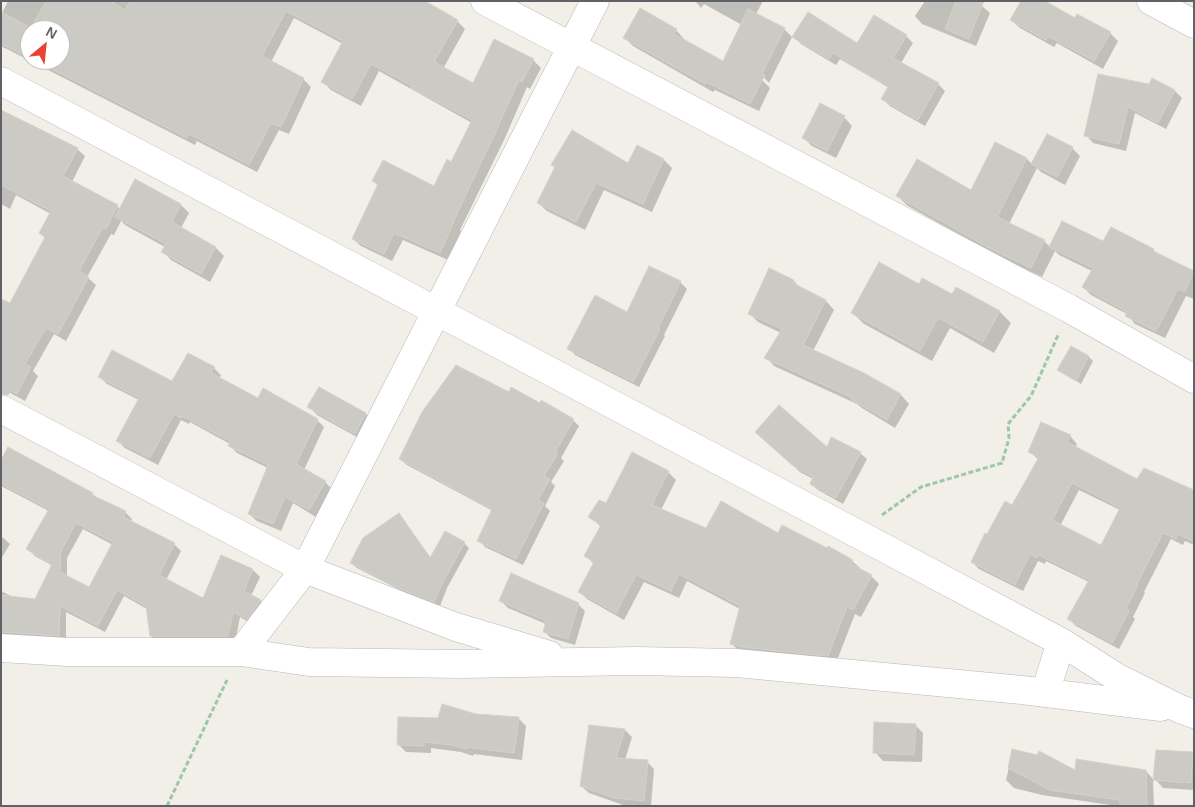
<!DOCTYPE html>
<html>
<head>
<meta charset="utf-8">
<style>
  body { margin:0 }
  #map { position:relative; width:1195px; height:807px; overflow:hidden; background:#f1efe8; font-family:Helvetica,sans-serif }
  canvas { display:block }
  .frame { position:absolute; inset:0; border:2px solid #5f6368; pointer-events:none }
  .north { position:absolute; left:20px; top:20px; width:50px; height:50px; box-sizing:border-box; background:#fff; border:1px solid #bfc1c3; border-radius:50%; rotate:28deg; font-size:14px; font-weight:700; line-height:20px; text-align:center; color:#5f6368 }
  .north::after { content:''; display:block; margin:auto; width:18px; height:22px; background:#ea4335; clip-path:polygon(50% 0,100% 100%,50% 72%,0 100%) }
</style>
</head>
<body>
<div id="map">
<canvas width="1195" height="807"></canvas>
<div class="frame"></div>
<div class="north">N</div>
</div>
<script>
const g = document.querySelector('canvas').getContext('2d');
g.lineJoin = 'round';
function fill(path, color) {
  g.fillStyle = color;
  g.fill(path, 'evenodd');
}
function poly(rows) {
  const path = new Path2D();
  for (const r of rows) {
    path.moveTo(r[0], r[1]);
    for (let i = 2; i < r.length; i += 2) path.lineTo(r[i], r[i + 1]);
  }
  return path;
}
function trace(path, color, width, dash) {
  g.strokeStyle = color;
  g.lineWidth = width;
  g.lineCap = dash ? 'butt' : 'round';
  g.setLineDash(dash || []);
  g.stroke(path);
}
fill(poly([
  [8,1,421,1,457,21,465,29,443,69,473,85,533,60,541,68,530,89,527,87,505,138,460,230,461,231,448,260,403,240,392,261,361,246,353,239,378,186,374,181,435,188,452,163,472,123,379,71,361,106,331,90,323,82,343,44,294,18,271,62,303,79,311,87,289,134,279,130,257,172,197,141,195,145,1,46,1,15],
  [30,30,60,30,60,60,30,60],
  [695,1,763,1,756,14,784,29,792,37,769,83,762,75,742,25,704,4,701,8],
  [925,1,972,1,982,6,990,13,976,46,922,24,915,16],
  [640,10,676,30,684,39,683,41,723,63,762,80,770,88,759,111,715,90,713,92,633,46,624,37],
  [1011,20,1075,20,1110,33,1118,41,1103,69,1057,43,1054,47,1020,28],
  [906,36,913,43,901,63,938,84,945,91,925,126,890,106,883,99,889,88,840,59,836,65,801,44,794,37,858,44],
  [1153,80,1175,91,1182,98,1166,129,1135,113,1126,151,1093,143,1086,135,1149,85],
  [1,111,77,149,85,156,72,182,121,209,136,181,181,205,189,213,181,228,216,248,224,256,210,282,171,260,163,251,165,247,125,225,121,221,114,235,111,234,87,277,96,285,66,341,54,334,33,371,38,376,25,401,1,388,11,305,46,239,40,233,51,214,16,195,10,209,1,204],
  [844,117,852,126,836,158,812,146,803,137],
  [637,147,664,160,672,168,652,212,604,190,585,230,547,211,538,203,629,165],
  [1072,148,1080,156,1065,185,1041,172,1037,168,1009,224,1044,241,1050,247,1104,243,1153,250,1158,255,1194,272,1194,299,1186,296,1165,338,1135,324,1127,314,1091,295,1083,287,1092,271,1059,255,1055,251,1042,277,1003,259,908,206,897,196,972,191,1027,159,1032,164],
  [770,270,794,281,800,288,826,301,834,310,813,351,864,374,901,395,909,404,895,428,862,408,857,404,774,366,766,357,781,333,758,322,750,314],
  [680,282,687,289,664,335,665,336,639,387,575,355,569,348],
  [919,286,952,296,956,288,1000,312,1011,323,994,353,950,328,932,361,864,324,853,313],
  [1071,348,1089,357,1093,361,1081,384,1059,370],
  [214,368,221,375,219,379,258,400,317,420,324,427,304,470,325,482,332,489,316,517,293,503,281,531,257,521,249,514,268,468,237,453,229,445,230,444,190,422,189,424,181,420,158,465,125,448,118,441,139,400,107,384,100,377,173,383],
  [319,389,366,414,374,423,364,441,317,415,309,407],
  [509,393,573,420,579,426,561,458,564,461,551,482,555,486,545,506,550,511,523,565,485,547,479,540,493,511,407,465,400,459],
  [1070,436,1077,444,1075,448,1137,481,1194,491,1194,545,1185,541,1183,545,1171,539,1144,592,1145,593,1133,617,1135,619,1119,649,1076,626,1069,619,1089,582,1046,561,1045,564,1038,561,1023,591,979,569,972,562,987,535,1013,507,1039,460,1030,452],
  [1079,490,1120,510,1102,546,1060,526],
  [764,438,860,453,867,459,843,504,818,490,811,484,813,479,800,472],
  [8,449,93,494,97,499,125,512,132,519,131,522,174,544,181,551,166,580,203,600,222,556,253,570,260,577,251,596,261,601,267,608,254,625,240,617,235,643,158,643,151,636,147,609,124,596,105,632,66,612,66,642,1,638,1,591,13,597,35,600,53,566,35,556,28,549,49,511,1,486,1,462],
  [83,529,113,545,89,589,67,577,67,558],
  [668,472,676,480,661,510,707,529,779,535,852,561,860,568,859,570,871,576,879,584,861,617,855,614,836,663,739,651,731,643,740,609,687,581,679,598,644,582,624,620,587,599,579,591,594,564,585,555,601,527,590,517,606,505],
  [399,514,431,558,464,543,469,548,447,588,440,606,410,595,357,568,352,563],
  [1,536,10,544,1,559],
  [501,601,578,604,585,611,575,645,551,638,544,631,546,624,508,608],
  [476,715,518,718,526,726,522,760,474,754,473,756,461,752,431,748,431,753,406,752,398,744],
  [915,725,923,733,922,762,883,761,875,752],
  [590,726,625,730,632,737,625,760,647,762,654,769,651,806,623,805,589,793,581,786],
  [1013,750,1076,772,1146,771,1153,779,1154,806,1117,806,1042,795,1014,788,1006,780],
  [1192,754,1194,755,1194,790,1163,788,1155,779]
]), '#0003');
const building = poly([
  [46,1,111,1,125,10,130,1,425,1,458,20,434,62,473,83,494,39,534,59,522,82,519,80,497,129,453,222,454,222,440,253,394,233,384,254,352,239,378,184,372,181,383,160,434,186,447,159,451,162,472,120,411,88,412,86,371,64,352,99,321,82,343,41,286,11,262,56,304,78,281,127,271,123,249,165,189,134,187,138,34,60,60,60,60,30,30,30,30,58,1,44,1,12,31,28,46,1],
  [956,1,984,1,969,39,945,29,956,1],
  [1021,1,1045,1,1075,18,1077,14,1111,32,1094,61,1048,36,1046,40,1010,20,1021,1],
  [640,8,677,29,674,34,723,61,748,9,785,28,762,74,765,75,750,104,706,82,705,84,623,38,640,8],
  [808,12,857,43,874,15,907,35,893,58,939,83,918,120,881,99,888,87,833,53,829,59,792,37,808,12],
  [1098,74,1149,84,1152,78,1175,90,1158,123,1128,107,1119,144,1084,136,1098,74],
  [820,103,845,116,827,151,802,138,820,103],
  [1,110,78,148,63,176,118,205,106,229,103,227,79,271,89,277,58,334,46,328,25,364,31,367,17,394,11,391,8,395,1,394,1,299,10,303,45,237,39,233,51,211,1,185,1,110],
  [572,130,628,163,637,145,664,159,643,204,596,183,576,222,537,203,555,167,551,165,572,130],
  [1047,134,1073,147,1057,177,1031,164,1047,134],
  [995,142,1027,158,997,217,1045,240,1031,268,991,249,896,196,917,159,971,190,995,142],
  [135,179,181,204,172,222,216,247,201,274,161,252,166,244,115,217,135,179],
  [1062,221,1103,241,1111,227,1154,249,1153,251,1194,271,1185,292,1178,289,1156,331,1125,316,1127,312,1082,287,1093,268,1049,247,1062,221],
  [879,262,919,284,922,278,952,294,956,287,1000,311,983,342,938,318,920,351,851,313,879,262],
  [649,266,681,281,658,328,660,329,633,382,567,349,595,295,627,312,649,266],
  [769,268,794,280,793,283,826,300,803,345,864,373,901,394,887,420,852,400,853,398,764,358,782,329,748,314,769,268],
  [1071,346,1089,356,1076,381,1057,370,1071,346],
  [112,350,172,381,188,353,215,367,211,373,258,398,263,388,318,419,296,464,326,481,309,510,285,497,273,524,248,514,268,465,228,446,230,441,182,416,181,418,174,414,150,458,116,441,139,398,98,377,112,350],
  [456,365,509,392,511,387,540,403,541,400,574,419,555,452,558,454,544,476,550,479,538,500,544,503,516,559,477,541,492,509,399,459,422,412,456,365],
  [319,387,366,413,355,434,307,407,319,387],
  [779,405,827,447,831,437,861,452,836,498,810,484,813,477,792,465,755,432,779,405],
  [1041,422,1071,435,1067,442,1137,479,1144,468,1194,490,1194,542,1178,534,1176,539,1163,533,1137,584,1138,585,1126,609,1129,611,1112,643,1067,619,1089,580,1039,555,1037,558,1030,554,1015,585,971,562,985,533,987,534,1005,501,1012,505,1039,457,1028,452,1041,422],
  [1072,483,1120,508,1101,545,1052,520,1072,483],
  [8,447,93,493,92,495,126,511,123,517,175,543,159,575,203,598,221,555,253,569,244,591,261,600,247,619,233,612,228,636,150,636,146,606,117,590,98,626,60,606,59,636,1,632,1,595,35,599,52,564,26,549,49,509,1,484,1,460,8,447],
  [76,523,113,542,89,587,60,572,61,551,76,523],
  [632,452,669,471,652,505,706,528,721,501,778,533,782,525,827,548,828,546,853,560,851,564,872,575,853,610,847,607,828,656,749,648,730,644,740,606,679,574,671,591,636,575,616,613,578,592,594,562,584,556,601,525,588,517,599,500,606,503,632,452],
  [399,513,430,558,445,531,465,542,443,582,434,602,403,590,350,563,363,538,399,513],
  [511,573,579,603,568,639,543,632,546,621,499,601,511,573],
  [442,704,476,714,519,717,514,753,466,747,466,749,452,745,424,742,424,746,397,745,398,717,438,718,442,704],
  [874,722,916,724,914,755,873,753,874,722],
  [589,725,625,729,616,758,648,760,644,801,615,798,580,786,589,725],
  [1012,749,1037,755,1039,751,1075,770,1076,759,1146,770,1147,806,1120,806,1120,800,1050,790,1008,768,1012,749],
  [1156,750,1193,752,1191,783,1153,780,1156,750]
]);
fill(building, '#cccac5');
trace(building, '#d6d1c6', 1);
const minor = poly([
  [485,1,1070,309,1194,379],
  [1151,1,1194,24],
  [1,81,873,542,1061,642,1118,678,1180,709,1194,714],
  [1,409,305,569,456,627,549,655],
  [1,648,68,652,241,652,309,662,461,664,637,661,736,663,1022,690,1161,707],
  [241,652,305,569,595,1],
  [1045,693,1061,642]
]);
trace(minor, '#b5b8bc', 29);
trace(poly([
  [882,515,921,487,1002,463,1009,438,1008,424,1031,396,1059,333],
  [167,806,227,680]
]), '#9cc7a9', 3, [5, 2.5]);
trace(minor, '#fff', 28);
</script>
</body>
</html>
